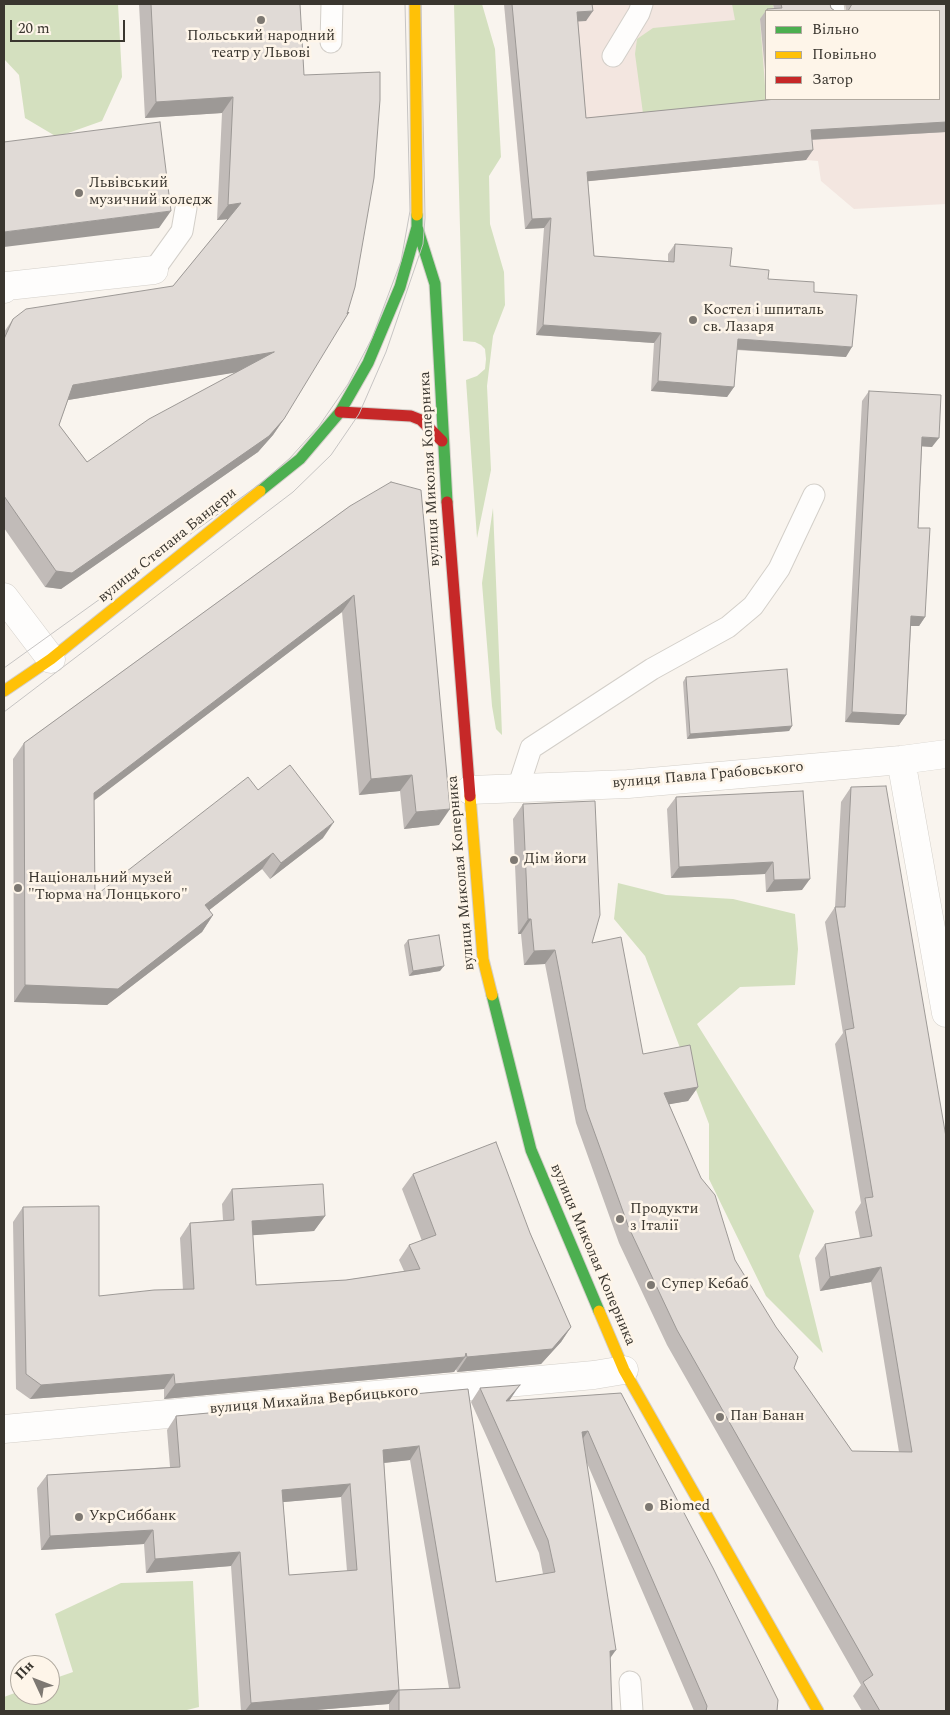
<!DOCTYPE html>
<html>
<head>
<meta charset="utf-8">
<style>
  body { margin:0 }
  #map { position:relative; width:950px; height:1715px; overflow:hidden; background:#f9f4ee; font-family:Spectral,serif }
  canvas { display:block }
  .frame { position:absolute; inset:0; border:5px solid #3a362f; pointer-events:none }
  .legend { position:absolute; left:765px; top:10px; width:175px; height:90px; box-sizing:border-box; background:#fef5e9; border:1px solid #b0a99f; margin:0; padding:6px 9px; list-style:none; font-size:15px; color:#3a362f }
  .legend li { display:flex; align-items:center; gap:10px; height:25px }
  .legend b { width:25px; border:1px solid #b0a99f }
  .north { position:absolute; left:10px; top:1655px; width:50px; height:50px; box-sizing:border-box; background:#fef5e9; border:1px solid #b0a99f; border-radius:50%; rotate:313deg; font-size:14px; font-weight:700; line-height:20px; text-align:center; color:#3a362f }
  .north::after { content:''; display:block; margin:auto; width:18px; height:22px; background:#7d7872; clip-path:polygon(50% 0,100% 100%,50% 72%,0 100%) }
  .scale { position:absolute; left:10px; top:20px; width:115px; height:22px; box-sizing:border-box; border:2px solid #3a362f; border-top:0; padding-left:6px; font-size:15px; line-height:18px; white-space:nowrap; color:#3a362f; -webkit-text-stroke:4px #fef5e9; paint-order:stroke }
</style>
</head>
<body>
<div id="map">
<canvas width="950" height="1715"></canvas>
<div class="frame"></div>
<ul class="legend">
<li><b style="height:6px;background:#4caf50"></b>Вільно</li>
<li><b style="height:6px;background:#ffc107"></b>Повільно</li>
<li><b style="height:6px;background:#c62828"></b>Затор</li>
</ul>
<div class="north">Пн</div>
<div class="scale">20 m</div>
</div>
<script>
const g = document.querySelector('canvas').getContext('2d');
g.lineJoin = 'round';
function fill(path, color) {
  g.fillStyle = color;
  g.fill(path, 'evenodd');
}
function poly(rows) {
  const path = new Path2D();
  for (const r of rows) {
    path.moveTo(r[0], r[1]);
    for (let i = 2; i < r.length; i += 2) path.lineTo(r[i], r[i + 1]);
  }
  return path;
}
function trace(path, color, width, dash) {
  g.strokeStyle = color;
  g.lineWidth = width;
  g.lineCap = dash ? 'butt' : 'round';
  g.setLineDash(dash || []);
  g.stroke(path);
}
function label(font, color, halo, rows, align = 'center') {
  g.font = font + ' Spectral,serif';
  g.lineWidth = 5;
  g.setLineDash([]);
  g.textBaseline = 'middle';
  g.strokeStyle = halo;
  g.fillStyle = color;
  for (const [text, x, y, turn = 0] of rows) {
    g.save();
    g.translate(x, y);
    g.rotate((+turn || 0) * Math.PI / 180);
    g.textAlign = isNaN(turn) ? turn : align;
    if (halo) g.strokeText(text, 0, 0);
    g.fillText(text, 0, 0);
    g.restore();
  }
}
fill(poly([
  [504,4,946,4,946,204,854,209,821,181,818,161,806,160,521,188],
  [766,11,939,11,939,99,766,99]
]), '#f3e6e0');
fill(poly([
  [4,4,118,4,122,77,102,121,57,137,25,118,19,75,4,59],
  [454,4,482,4,495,49,501,157,489,176,490,224,504,272,505,305,493,336,487,386,491,470,477,538,466,380,477,376,485,369,486,359,485,349,481,345,475,342,463,341],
  [732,4,773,4,774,11,766,11,760,20,766,99,769,109,644,121,635,54,637,39,653,28,735,20],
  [493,508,500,680,502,735,496,729,492,706,482,583],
  [618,883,666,895,733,899,795,914,798,949,795,985,740,987,697,1024,814,1211,799,1256,823,1353,766,1296,709,1179,709,1124,645,956,614,919],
  [193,1581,199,1707,183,1711,4,1711,4,1697,20,1691,20,1695,50,1695,50,1680,73,1672,55,1614,121,1583]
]), '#d4e0bf');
const lane = poly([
  [833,4,834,11],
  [331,42,332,4],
  [613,56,639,13,642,4],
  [154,270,182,231,186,208],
  [518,788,531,748,652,669,728,627,753,606,779,569,814,495],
  [630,1682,632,1711]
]);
const street = poly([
  [4,289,7,286,154,270],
  [4,597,51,659],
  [901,760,946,1013],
  [470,790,628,784,901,760,946,754],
  [4,1429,594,1375,624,1370]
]);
const fast = poly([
  [417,215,417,227,435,284,447,502],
  [260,491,300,459,340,412,368,363,400,287,417,227],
  [492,995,531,1150,599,1311]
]);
const slow = poly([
  [415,4,417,215],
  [4,691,51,659,260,491],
  [470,796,483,959,492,995],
  [599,1311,624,1370,818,1711]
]);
const jam = poly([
  [340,412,411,416,421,420,442,441],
  [447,502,470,796]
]);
trace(lane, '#d3cfc9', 23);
trace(street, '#d3cfc9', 29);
trace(fast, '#d3cfc9', 13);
trace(slow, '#d3cfc9', 13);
trace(jam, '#d3cfc9', 13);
trace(lane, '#fefdfc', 21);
trace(street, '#fefdfc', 28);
trace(fast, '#4caf50', 11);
trace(slow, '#ffc107', 11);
trace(jam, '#c62828', 11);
trace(poly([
  [4,668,260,484,290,458,319,426,348,384,372,338,401,261,410,211,405,4],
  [4,712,293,492,331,455,359,414,386,352,423,244,425,218,421,4]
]), '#c6c4c3', 1);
fill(poly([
  [139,4,300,4,284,419,273,435,258,452,61,589,45,587,4,528,4,332,13,319,173,286,228,219,217,220,222,113,145,118],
  [236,372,87,462,59,425,68,400],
  [504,4,592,4,586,21,578,21,586,118,768,100,768,99,939,99,846,11,846,10,845,4,946,4,946,132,812,140,813,150,806,160,588,181,594,256,668,261,668,254,675,244,730,266,768,279,814,292,846,357,737,350,734,387,727,397,651,391,654,343,536,335,544,228,525,229],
  [773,4,830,4,831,8,835,11,766,11,766,80,760,19,767,9,774,9],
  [869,391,932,447,922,446,918,528,925,617,919,626,911,626,906,715,899,725,845,722,862,401],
  [350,506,439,825,404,829,400,791,359,795,342,612,94,800,95,896,258,790,323,838,270,879,262,869,209,910,213,915,202,932,107,1005,14,1002,13,759,24,743],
  [686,677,792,726,789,731,687,739,683,682],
  [851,787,946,1711,862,1711,853,1696,861,1685,667,1345,619,1243,576,1123,545,964,524,965,521,934,518,934,513,819,523,804,592,943,643,1054,698,1087,688,1101,669,1104,735,1260,794,1368,852,1451,899,1452,871,1282,820,1291,815,1258,825,1244,860,1238,855,1212,861,1203,835,1044,843,1033,825,922,835,907,841,802],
  [803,791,802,890,766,892,765,874,671,878,667,809,676,797],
  [408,940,440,971,409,976,404,945],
  [413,1174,530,1233,571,1327,561,1342,541,1364,457,1372,456,1369,454,1372,164,1399,164,1389,30,1399,16,1389,13,1222,23,1207,99,1296,183,1290,180,1238,190,1223,223,1220,222,1204,232,1189,325,1216,314,1231,253,1235,256,1285,346,1280,404,1271,399,1260,409,1245,422,1241,402,1189],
  [480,1388,511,1398,509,1401,621,1393,777,1711,694,1711,587,1463,610,1658,612,1711,389,1711,389,1704,304,1711,241,1711,231,1566,146,1573,144,1544,41,1550,37,1488,47,1475,170,1467,167,1430,176,1416,468,1389,496,1582,543,1574,539,1553,471,1402],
  [410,1460,449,1688,399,1690,384,1463],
  [341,1497,347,1571,289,1575,283,1502]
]), '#c1bbb8');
fill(poly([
  [593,11,586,21,570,22,577,12],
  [233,97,222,113,145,118,156,102],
  [946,122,946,132,804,140,811,130],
  [813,150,806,160,580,182,587,172],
  [241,203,230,219,217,220,228,205],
  [171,211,159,228,4,247,4,232],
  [551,218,544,228,525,229,532,219],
  [543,325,661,333,654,343,536,335],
  [738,339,852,347,846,357,731,349],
  [274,352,263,368,62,401,73,385],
  [658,381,734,387,727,397,651,391],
  [284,419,273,435,258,452,61,589,45,587,56,571],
  [922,437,939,438,932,447,916,446],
  [354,595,342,612,83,809,94,793],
  [911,616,925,617,919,626,904,626],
  [852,712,906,715,899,725,845,722],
  [792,726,789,731,687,739,690,734],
  [412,775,400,791,359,795,371,779],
  [450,809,439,825,404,829,416,812],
  [334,822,323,838,270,879,281,863],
  [273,853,262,869,194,922,205,905],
  [773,862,765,874,671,878,679,867],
  [810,879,802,890,766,892,774,880],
  [213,915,202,932,107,1005,14,1002,25,985],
  [528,919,531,919,521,934,518,934],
  [555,950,545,964,524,965,534,951],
  [444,966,440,971,409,976,413,971],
  [698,1087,688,1101,654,1107,664,1093],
  [325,1216,314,1231,242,1236,252,1221],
  [881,1267,871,1282,820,1291,830,1277],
  [571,1327,561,1342,541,1364,457,1372,467,1357],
  [465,1357,454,1372,164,1399,175,1384],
  [174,1374,164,1389,30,1399,41,1385],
  [520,1385,511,1398,497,1415,506,1401],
  [588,1431,579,1444,582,1432],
  [419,1446,410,1460,374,1464,383,1450],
  [350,1484,341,1497,273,1503,282,1490],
  [153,1530,144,1544,41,1550,50,1536],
  [240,1552,231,1566,146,1573,155,1559],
  [616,1650,606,1664,610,1651],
  [399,1690,389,1704,304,1711,245,1711,251,1703]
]), '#9d9996');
const building = poly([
  [151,4,300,4,304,75,380,72,380,100,374,178,355,287,347,314,349,312,284,419,269,436,72,573,56,571,4,496,4,339,13,319,26,309,173,286,241,203,228,205,233,97,156,102,151,4],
  [274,352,149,419,87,462,59,425,73,385,274,352],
  [512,4,592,4,593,11,577,12,586,118,776,99,939,99,939,11,848,11,852,4,946,4,946,122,811,130,813,150,587,172,594,256,674,262,675,244,732,248,730,266,769,270,768,279,814,282,814,292,857,295,852,347,738,339,734,387,658,381,661,333,543,325,551,218,532,219,512,4],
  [781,4,830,4,831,8,835,11,767,11,767,9,782,8,781,4],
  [160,122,171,211,4,232,4,142,160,122],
  [869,391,941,395,939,438,922,437,918,528,930,528,925,617,911,616,906,715,852,712,869,391],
  [391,482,421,490,450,809,416,812,412,775,371,779,354,595,94,793,95,896,248,777,258,790,290,765,334,822,281,863,273,853,205,905,213,915,118,989,25,985,24,743,350,506,391,482],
  [787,669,792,726,690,734,686,677,787,669],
  [886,786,946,1137,946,1711,880,1711,863,1682,873,1675,677,1330,629,1228,586,1109,555,950,534,951,531,919,528,919,523,804,595,801,600,915,592,943,621,937,643,1054,690,1045,698,1087,664,1093,701,1178,715,1195,735,1260,776,1327,798,1357,794,1368,852,1451,912,1452,881,1267,830,1277,825,1244,872,1236,865,1198,873,1197,845,1030,854,1028,835,907,845,907,851,787,886,786],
  [803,791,810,879,774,880,773,862,679,867,676,797,803,791],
  [439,935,444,966,413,971,408,940,439,935],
  [496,1142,530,1233,571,1327,552,1349,467,1357,466,1353,465,1357,175,1384,174,1374,41,1385,26,1374,23,1207,99,1206,99,1296,154,1290,194,1289,190,1223,234,1220,232,1189,323,1184,325,1216,252,1221,256,1285,346,1280,420,1269,409,1245,436,1235,413,1174,496,1142],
  [520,1385,506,1401,621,1393,713,1568,778,1700,777,1711,706,1711,707,1706,588,1431,582,1432,616,1650,610,1651,612,1711,399,1711,399,1690,251,1703,240,1552,155,1559,153,1530,50,1536,47,1475,180,1467,176,1416,468,1389,496,1582,555,1572,548,1540,480,1388,520,1385],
  [419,1446,460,1688,399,1690,383,1450,419,1446],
  [350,1484,357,1570,289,1575,282,1490,350,1484]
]);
fill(building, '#e0dad6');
trace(building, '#9d9996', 1);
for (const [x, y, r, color] of [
  [261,20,5,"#7d7872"],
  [79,193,5,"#7d7872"],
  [693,320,5,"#7d7872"],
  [514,860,5,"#7d7872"],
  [18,888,5,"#7d7872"],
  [620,1219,5,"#7d7872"],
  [651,1285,5,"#7d7872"],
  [720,1417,5,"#7d7872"],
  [649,1507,5,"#7d7872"],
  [79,1517,5,"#7d7872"]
]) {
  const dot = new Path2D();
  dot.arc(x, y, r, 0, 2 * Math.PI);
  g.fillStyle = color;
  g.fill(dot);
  trace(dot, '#fef5e9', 2);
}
label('15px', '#3a362f', '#fef5e9', [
  ["Польський народний",261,37,"center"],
  ["театр у Львові",261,54,"center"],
  ["Львівський",89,184],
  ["музичний коледж",89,201],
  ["Костел і шпиталь",703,311],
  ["св. Лазаря",703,328],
  ["Дім йоги",524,860],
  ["Національний музей",28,879],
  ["\"Тюрма на Лонцького\"",28,896],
  ["Продукти",630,1210],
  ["з Італії",630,1227],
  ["Супер Кебаб",661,1285],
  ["Пан Банан",730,1417],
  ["Biomed",659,1507],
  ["УкрСиббанк",89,1517]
], 'left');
label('15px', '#3a362f', '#fef5e9', [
  ["вулиця Миколая Коперника",431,469,-93],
  ["вулиця Степана Бандери",168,546,-39],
  ["вулиця Павла Грабовського",708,776,-5],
  ["вулиця Миколая Коперника",462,873,-95],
  ["вулиця Миколая Коперника",592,1255,67],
  ["вулиця Михайла Вербицького",314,1401,-5]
]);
</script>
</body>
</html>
